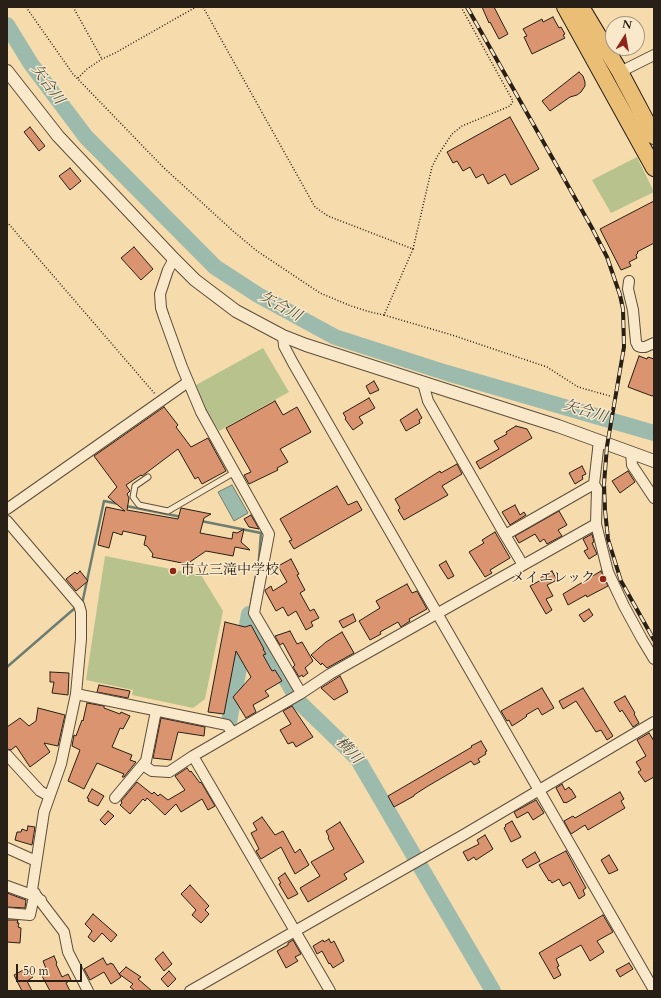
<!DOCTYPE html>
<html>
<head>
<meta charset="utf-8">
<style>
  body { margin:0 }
  #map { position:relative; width:661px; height:998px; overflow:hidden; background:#f6dcac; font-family:Cardo,serif }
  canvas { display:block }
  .frame { position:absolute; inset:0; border:8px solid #281f16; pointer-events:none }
  .north { position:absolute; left:605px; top:16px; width:40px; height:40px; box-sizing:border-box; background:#f9e8c9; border:1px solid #a59881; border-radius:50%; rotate:11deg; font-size:11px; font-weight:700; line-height:16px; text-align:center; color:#281f16 }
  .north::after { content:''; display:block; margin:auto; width:14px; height:18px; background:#8f2418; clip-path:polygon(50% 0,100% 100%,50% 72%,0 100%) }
  .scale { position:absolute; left:16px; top:964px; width:66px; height:18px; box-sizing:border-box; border:2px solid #281f16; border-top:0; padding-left:5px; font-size:12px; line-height:14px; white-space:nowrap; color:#281f16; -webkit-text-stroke:3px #f9e8c9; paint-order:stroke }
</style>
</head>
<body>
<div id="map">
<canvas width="661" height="998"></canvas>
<div class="frame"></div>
<div class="north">N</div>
<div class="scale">50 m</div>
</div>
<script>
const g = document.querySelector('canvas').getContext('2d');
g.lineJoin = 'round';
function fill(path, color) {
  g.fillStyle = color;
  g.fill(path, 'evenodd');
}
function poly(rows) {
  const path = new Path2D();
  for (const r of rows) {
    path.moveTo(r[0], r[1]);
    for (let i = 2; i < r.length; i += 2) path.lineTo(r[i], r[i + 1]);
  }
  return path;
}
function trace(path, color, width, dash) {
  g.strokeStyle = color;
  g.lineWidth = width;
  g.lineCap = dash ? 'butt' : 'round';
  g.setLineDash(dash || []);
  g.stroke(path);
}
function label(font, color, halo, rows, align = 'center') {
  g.font = font + ' Cardo,"Noto Serif JP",serif';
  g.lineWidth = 3;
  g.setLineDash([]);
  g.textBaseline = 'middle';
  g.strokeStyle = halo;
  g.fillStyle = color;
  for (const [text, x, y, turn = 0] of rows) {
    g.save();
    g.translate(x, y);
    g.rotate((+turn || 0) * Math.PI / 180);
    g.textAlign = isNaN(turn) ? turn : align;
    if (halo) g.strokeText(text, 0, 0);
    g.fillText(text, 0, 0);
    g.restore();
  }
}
fill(poly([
  [637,157,654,192,611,213,592,180],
  [263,348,289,392,219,431,204,407,196,385],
  [105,556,201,575,223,611,205,699,193,708,132,695,133,690,86,680]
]), '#b8c28d');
const water = poly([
  [232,485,248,513,234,521,218,492,232,485]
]);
fill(water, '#9dbbad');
trace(water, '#6e7d71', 1);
trace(poly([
  [126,506,182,517],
  [201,521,261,533,259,559,249,614],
  [82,604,104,501,119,504],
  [7,667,75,608]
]), '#6e7d71', 2.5);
trace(poly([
  [7,25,31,64,86,137,215,267,258,295,335,337,447,373,654,433],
  [229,722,249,614,299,702,357,758,493,991]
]), '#9dbbad', 16);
const building = poly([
  [482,7,494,7,508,34,499,39,490,22,489,23,482,7],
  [553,17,559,28,561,27,565,34,563,35,565,38,532,54,524,37,527,36,523,29,542,19,543,22,553,17],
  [579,72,583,76,585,82,585,86,581,92,577,95,570,97,550,111,542,101,579,72],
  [510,117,539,169,511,185,505,174,488,184,483,174,476,178,470,167,463,171,457,161,453,163,447,152,510,117],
  [30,127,45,146,39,151,24,132,30,127],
  [70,168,81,181,70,190,59,176,70,168],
  [654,201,654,243,637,252,638,253,636,255,637,258,629,262,631,266,621,270,600,229,654,201],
  [134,247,153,269,141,280,121,258,134,247],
  [639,356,647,359,648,357,654,359,654,395,652,396,628,387,639,356],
  [374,381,379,390,370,394,366,386,374,381],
  [369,398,375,408,359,417,363,423,353,430,345,419,346,418,343,413,369,398],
  [275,401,283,415,297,407,311,432,280,449,288,462,277,468,278,470,249,484,244,475,251,472,226,428,275,401],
  [164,407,178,425,176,427,191,447,208,438,226,471,202,484,198,477,195,479,178,449,142,476,141,475,126,485,130,491,127,494,129,498,127,510,178,519,181,508,211,514,204,518,200,533,232,539,233,532,237,533,244,529,241,542,250,550,235,547,233,556,206,551,187,564,152,557,153,554,147,546,144,545,146,536,123,531,122,535,113,532,109,548,98,545,106,507,125,511,108,497,117,487,94,456,164,407],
  [417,409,422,418,419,420,420,423,406,431,400,420,417,409],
  [516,426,527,429,532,438,480,469,476,462,499,449,494,441,507,434,506,432,516,426],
  [457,464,462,474,442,486,448,495,404,520,398,510,400,508,395,499,440,471,441,473,457,464],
  [582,466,586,474,582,476,583,479,575,484,569,473,582,466],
  [628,471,635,482,620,493,612,481,628,471],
  [337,486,348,505,357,501,362,510,294,549,289,541,292,540,280,519,337,486],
  [515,505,520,515,524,512,526,515,510,525,502,512,515,505],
  [559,511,567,525,558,530,562,536,547,544,544,539,540,542,535,534,519,543,515,536,559,511],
  [251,515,259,529,249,527,244,519,251,515],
  [495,532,510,558,490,570,492,573,485,577,469,552,484,543,482,540,495,532],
  [592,534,594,542,592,543,597,554,589,559,584,551,588,549,583,539,592,534],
  [291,559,299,574,297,575,305,590,300,593,310,611,314,609,319,618,311,622,313,626,306,630,296,611,288,616,283,607,276,611,265,591,265,590,271,586,273,591,287,582,278,566,291,559],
  [446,561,454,576,448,579,439,565,446,561],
  [80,571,88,581,76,591,66,579,75,572,77,574,80,571],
  [552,571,557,580,547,585,553,596,546,599,552,610,546,614,530,586,541,580,540,578,552,571],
  [601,571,608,586,587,597,586,595,568,605,563,594,601,571],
  [407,584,412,593,417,591,427,609,409,619,410,621,401,627,398,622,380,632,381,634,370,640,359,621,380,608,376,601,407,584],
  [589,609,593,615,584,622,579,615,589,609],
  [353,614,356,621,343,628,339,621,353,614],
  [225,622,245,627,251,625,264,649,263,649,266,654,263,655,272,671,275,670,282,681,265,691,269,696,253,705,256,712,246,718,233,697,251,677,236,651,224,714,208,712,225,622],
  [290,631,297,644,302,642,313,661,305,668,308,673,303,677,302,675,299,677,293,667,295,665,283,643,280,645,275,636,290,631],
  [342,632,354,653,327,668,322,663,321,665,311,655,326,642,342,632],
  [50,672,69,673,68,695,52,693,54,682,50,682,50,672],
  [340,676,348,692,334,700,321,688,340,676],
  [99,685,130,691,128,698,97,692,99,685],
  [542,688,554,708,542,715,538,708,526,715,527,716,523,719,512,726,509,720,507,721,501,711,542,688],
  [583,688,613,736,607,740,601,730,596,732,576,701,563,709,559,701,583,688],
  [625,696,635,713,634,714,639,723,633,727,622,710,620,712,614,702,625,696],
  [87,703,104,706,104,708,120,714,121,712,130,716,123,729,120,728,112,747,132,755,130,760,136,762,124,777,122,777,124,774,97,763,84,789,68,781,80,750,72,746,74,735,76,736,82,720,83,721,87,703],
  [292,706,313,737,296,747,293,742,288,744,280,730,291,724,283,711,292,706],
  [38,708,65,715,58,746,44,743,50,752,30,767,16,746,11,750,7,749,7,727,20,718,29,726,36,721,38,708],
  [161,718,205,727,204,736,178,732,171,760,153,758,161,718],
  [649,733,654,741,654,777,645,782,638,772,641,770,636,762,646,756,637,740,649,733],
  [481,741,487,751,485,752,486,754,478,759,480,762,474,765,471,761,428,786,414,795,414,796,394,807,388,796,472,747,471,746,481,741],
  [187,768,190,772,191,771,200,783,201,782,215,806,208,810,202,799,181,812,176,804,165,815,147,798,145,801,143,799,130,814,120,805,122,803,121,801,137,782,152,794,154,792,158,796,160,794,168,800,185,790,175,776,187,768],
  [562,784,565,790,569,787,570,789,571,789,576,797,566,803,565,802,564,803,556,788,562,784],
  [92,789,104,796,98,806,88,801,89,799,87,798,92,789],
  [620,792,624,799,621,801,625,808,588,830,585,825,571,834,564,821,573,816,575,818,620,792],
  [536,800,544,813,533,820,528,812,517,818,514,812,536,800],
  [108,811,114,816,105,825,100,820,108,811],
  [262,817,275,835,283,831,295,853,300,849,309,865,295,874,281,847,261,859,256,851,259,849,251,833,257,830,253,823,262,817],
  [512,821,521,837,511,842,504,828,506,826,505,825,512,821],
  [340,822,364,862,344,874,347,879,308,902,300,888,320,876,311,862,334,849,328,838,329,837,326,831,340,822],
  [28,826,35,827,32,845,15,840,17,832,21,832,22,829,27,831,28,826],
  [485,835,493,849,476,860,474,857,468,861,463,852,479,844,477,840,485,835],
  [566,851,586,888,583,890,585,895,579,899,570,882,563,886,559,879,552,883,550,880,549,881,539,865,566,851],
  [535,852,540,861,527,868,522,860,535,852],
  [609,855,618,870,609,874,601,860,609,855],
  [285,873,298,894,288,899,279,884,281,883,278,878,285,873],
  [190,885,209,906,205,910,209,914,201,923,192,915,196,910,181,894,190,885],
  [7,893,26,900,25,908,7,907,7,893],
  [93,914,117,935,111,942,102,933,94,942,88,937,92,931,85,924,93,914],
  [603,915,613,932,597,941,604,952,590,961,581,945,556,959,559,966,557,967,561,975,554,979,539,953,603,915],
  [7,920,18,920,17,923,19,923,18,927,21,928,20,943,7,942,7,920],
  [329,939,331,943,334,941,344,961,333,968,330,963,329,964,322,951,317,954,313,946,323,940,324,942,329,939],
  [293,940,301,954,295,957,298,961,286,968,277,951,288,945,288,943,293,940],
  [163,952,172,964,164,971,155,959,163,952],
  [54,956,57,963,56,964,62,977,68,974,71,980,66,983,70,991,50,991,41,974,47,971,43,961,54,956],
  [103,958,107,965,111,963,112,964,113,964,121,977,111,984,104,972,90,980,84,969,103,958],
  [629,963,633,969,620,977,616,970,629,963],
  [126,967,141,977,138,979,152,991,135,991,130,987,133,984,119,974,126,967],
  [27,968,33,977,27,981,32,991,22,991,14,975,27,968],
  [169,971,176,979,168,987,161,979,169,971]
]);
fill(building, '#da9570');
trace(building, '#281f16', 1);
const service = poly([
  [148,477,135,486,133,497,139,505,168,511,235,472]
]);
const minor = poly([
  [620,72,654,55],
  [174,259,168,270,160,294,161,308,164,317,182,367,201,412,269,534,254,613,301,693],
  [629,281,628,289,633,310,636,342,638,346,641,347,645,347,654,343],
  [283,336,284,346,293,363,654,990],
  [423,383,428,401,505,535,523,565],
  [631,452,632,465,654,498],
  [7,509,188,382],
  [7,521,79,605,81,612,81,639,76,694,61,764,44,812,32,890,64,932,68,952,88,991],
  [596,524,608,572,624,606,642,639,654,659],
  [505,535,594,484],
  [76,694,227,725,232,732],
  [7,755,40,791,49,796],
  [143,765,152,771,169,772,193,756],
  [115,798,146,761,156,711],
  [7,848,36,861],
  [7,886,29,894,35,893],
  [7,913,30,915,33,901,37,899,41,900],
  [190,991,465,834,654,722],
  [330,991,193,756,300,694,330,674,596,524,597,489,594,484,599,441]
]);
const tertiary = poly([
  [7,71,58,136,174,259,195,280,236,311,283,336,306,345,558,426,654,461]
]);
const trunk = poly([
  [565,7,654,168],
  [581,7,620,72,654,136]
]);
trace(service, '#5c4e3c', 7);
trace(minor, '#5c4e3c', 12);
trace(tertiary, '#5c4e3c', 14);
trace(trunk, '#281f16', 18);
trace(poly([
  [26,7,73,74,163,167,233,231,257,251,320,293,351,306,370,312,384,315,413,249,328,216,315,207,203,7],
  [73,7,102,59],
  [78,78,87,69,102,59,115,53,196,7],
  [7,222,155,394],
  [413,249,432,167,438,155,452,134,462,126,510,106,513,101,461,7],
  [384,315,452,335,547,367,578,387,610,396]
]), '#281f16', 1.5, [1, 2]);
trace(service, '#f9e8c9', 5);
trace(minor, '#f9e8c9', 10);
trace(tertiary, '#f9e8c9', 12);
trace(trunk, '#ebbe76', 16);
const rail = poly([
  [467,7,592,228,607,257,620,295,623,309,624,347,607,446,604,484,605,510,608,539,621,581,654,640]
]);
trace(rail, '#281f16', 4);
trace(rail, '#f9e8c9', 2.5, [8]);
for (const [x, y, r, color] of [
  [173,571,4,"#8f2418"],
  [603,579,4,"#8f2418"]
]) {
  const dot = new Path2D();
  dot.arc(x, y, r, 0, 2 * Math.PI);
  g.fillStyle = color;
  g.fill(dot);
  trace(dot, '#f9e8c9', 1.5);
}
label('14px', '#281f16', '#f9e8c9', [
  ["市立三滝中学校",181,571],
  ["メイエレック",595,579,"right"]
], 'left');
label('italic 15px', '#4b4e43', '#f9e8c9', [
  ["矢合川",47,85,54],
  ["矢合川",280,307,29],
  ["矢合川",585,412,17],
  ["横川",348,751,48]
]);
</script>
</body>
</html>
